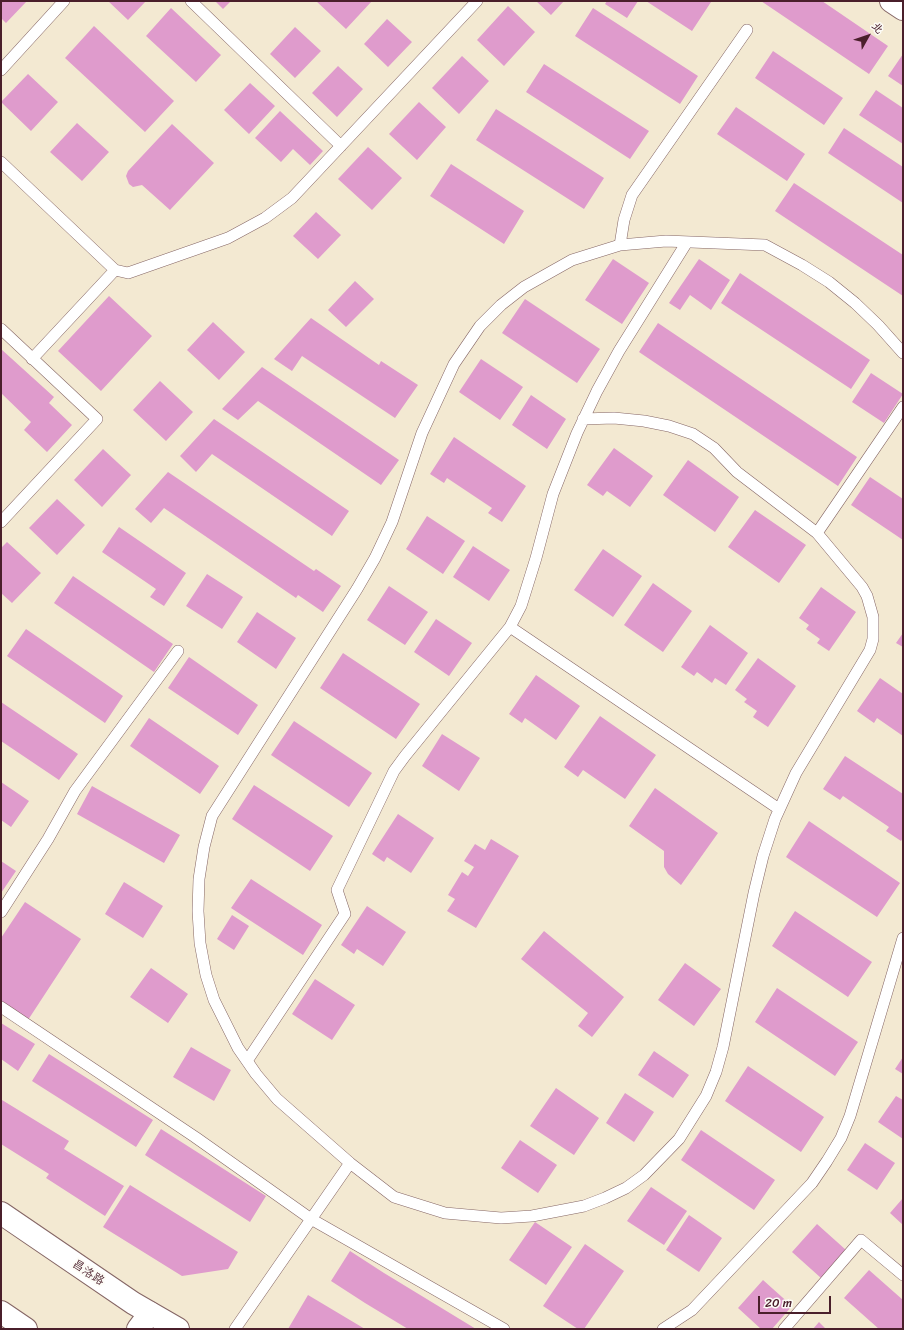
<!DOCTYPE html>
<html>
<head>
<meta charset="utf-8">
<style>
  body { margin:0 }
  #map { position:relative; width:904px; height:1330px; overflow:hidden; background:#f3e9d2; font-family:Sriracha,"LXGW WenKai TC",sans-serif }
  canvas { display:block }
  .frame { position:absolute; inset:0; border:2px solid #4a1f2b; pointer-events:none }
  .north { position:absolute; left:848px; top:16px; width:40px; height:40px; -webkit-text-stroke:3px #fdfcf7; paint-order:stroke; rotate:50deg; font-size:11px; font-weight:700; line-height:16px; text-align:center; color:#4a1f2b }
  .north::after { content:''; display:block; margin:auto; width:14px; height:18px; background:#4a1f2b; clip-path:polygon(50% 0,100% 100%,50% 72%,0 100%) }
  .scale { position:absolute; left:758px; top:1296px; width:73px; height:18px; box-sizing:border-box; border:2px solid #4a1f2b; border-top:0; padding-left:5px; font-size:12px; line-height:14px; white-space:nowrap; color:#4a1f2b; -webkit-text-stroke:3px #fdfcf7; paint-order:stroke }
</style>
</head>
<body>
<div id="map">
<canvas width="904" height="1330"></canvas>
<div class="frame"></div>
<div class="north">北</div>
<div class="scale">20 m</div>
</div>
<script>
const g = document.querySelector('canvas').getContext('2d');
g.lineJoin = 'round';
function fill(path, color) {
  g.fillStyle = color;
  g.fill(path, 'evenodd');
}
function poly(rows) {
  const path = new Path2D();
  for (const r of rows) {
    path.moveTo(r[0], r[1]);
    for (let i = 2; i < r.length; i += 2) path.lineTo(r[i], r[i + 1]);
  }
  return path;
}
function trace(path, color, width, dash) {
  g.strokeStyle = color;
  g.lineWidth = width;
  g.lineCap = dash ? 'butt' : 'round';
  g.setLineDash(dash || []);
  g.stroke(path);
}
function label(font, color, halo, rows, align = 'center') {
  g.font = font + ' Sriracha,"LXGW WenKai TC",sans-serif';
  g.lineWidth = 4;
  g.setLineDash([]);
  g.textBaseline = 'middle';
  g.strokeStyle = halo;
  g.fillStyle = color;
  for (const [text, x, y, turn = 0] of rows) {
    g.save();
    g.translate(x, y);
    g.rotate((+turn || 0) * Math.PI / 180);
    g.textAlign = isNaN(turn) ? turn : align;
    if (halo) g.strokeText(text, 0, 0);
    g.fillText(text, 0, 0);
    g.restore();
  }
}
fill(poly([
  [1,1,27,1,6,23,1,18],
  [108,1,146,1,128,20],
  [215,1,231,1,223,9],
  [316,1,372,1,346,29],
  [536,1,564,1,551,15],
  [607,1,638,1,627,18,605,4],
  [646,1,709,1,711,2,692,31],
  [761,1,822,1,888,46,869,74],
  [508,6,535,32,504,66,477,40],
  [171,8,221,55,196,82,146,36],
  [593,8,698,76,680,104,575,36],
  [387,19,412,42,388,67,364,44],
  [94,26,174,101,145,132,65,58],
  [295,27,321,51,295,78,270,54],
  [773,51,843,98,824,125,755,78],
  [903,54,903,86,888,76],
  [462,56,489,81,459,114,432,88],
  [544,64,649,131,630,159,526,92],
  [338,66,363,89,337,117,312,93],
  [28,74,58,102,31,131,1,102],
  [250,83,275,106,249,134,224,110],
  [876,90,903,108,903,144,859,115],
  [419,102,446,127,417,160,389,134],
  [736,107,805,154,787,181,717,134],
  [496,109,604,178,584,209,476,140],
  [280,111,323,151,310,165,293,149,281,162,255,138],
  [77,123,109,152,82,181,50,152],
  [172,124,214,163,170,210,142,185,133,187,129,184,126,176,128,171],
  [844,128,903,167,903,203,828,153],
  [368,147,402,178,372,210,338,179],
  [451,164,524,211,504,244,430,196],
  [794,183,903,255,903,296,775,211],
  [316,212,341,235,318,259,293,236],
  [613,259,649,283,622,324,585,300],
  [699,259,730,280,711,310,690,295,680,310,669,303],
  [740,273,870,360,851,389,721,303],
  [355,281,374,299,346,327,328,310],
  [109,296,152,336,101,391,58,351],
  [525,299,600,349,577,383,502,333],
  [311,318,379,365,381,361,418,385,395,418,302,356,292,371,274,359],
  [213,322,245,352,219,380,187,350],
  [658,323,857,457,838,486,639,352],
  [1,349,54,397,49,403,72,425,47,452,24,430,31,422,1,393],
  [481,359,523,387,500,420,459,392],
  [262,367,399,460,381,485,258,401,238,420,222,409],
  [871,373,903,394,884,423,852,402],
  [160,381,193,412,166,441,133,410],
  [531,395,566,419,547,449,512,425],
  [214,419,349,511,332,536,212,454,196,472,180,456],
  [454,437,526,486,502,522,488,513,492,508,447,478,444,483,430,474],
  [614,448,653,476,630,507,607,491,603,496,587,485],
  [103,449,131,475,102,507,74,480],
  [688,460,739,497,715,532,663,495],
  [168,472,314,571,316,569,341,586,323,612,298,595,296,598,164,508,151,523,135,509],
  [870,477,903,499,903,540,851,505],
  [57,499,85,525,57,555,29,528],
  [755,510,806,545,779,583,728,547],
  [427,516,465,541,443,574,406,549],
  [119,527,186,573,164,606,150,597,156,589,102,552],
  [7,542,41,573,12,603,1,593,1,548],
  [473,546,510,570,489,601,453,577],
  [603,549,642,576,613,617,574,590],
  [207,574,243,597,222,629,186,606],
  [73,576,173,644,154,672,54,603],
  [653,583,692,611,663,652,624,625],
  [389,586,428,612,405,645,367,620],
  [821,587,856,612,829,651,817,643,820,639,806,629,809,625,799,618],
  [257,612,296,638,276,669,237,642],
  [436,619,472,643,449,676,414,652],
  [710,625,748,653,726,685,715,678,712,683,697,672,694,676,681,667],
  [26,629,123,696,105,723,7,656],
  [903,633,903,647,896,643],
  [343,653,420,704,396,739,320,688],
  [189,657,258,705,238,735,168,688],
  [758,658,796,686,768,727,753,717,757,711,744,702,747,699,735,690],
  [536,675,580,706,556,740,525,718,522,723,509,714],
  [880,678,903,694,903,736,877,718,874,723,857,711],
  [1,702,78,754,59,780,1,741],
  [600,716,656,755,625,799,583,770,578,777,564,767],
  [149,718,219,766,200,794,130,746],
  [294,721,372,773,349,807,271,755],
  [442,734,480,758,459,791,422,766],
  [845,756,903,794,903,838,901,841,886,831,889,827,843,796,840,800,823,789],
  [1,782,29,801,11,827,1,820],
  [254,785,333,836,310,871,232,819],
  [92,786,180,835,164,863,77,814],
  [655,788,718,833,681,885,668,874,664,867,664,851,629,826],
  [398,814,434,838,411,873,387,857,384,862,372,854],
  [809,821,900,883,877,917,786,857],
  [491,839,519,856,476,928,447,911,455,899,448,895,462,872,468,876,474,867,464,861,475,844,485,850],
  [1,861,16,871,1,893],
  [251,879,322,925,303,955,231,908],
  [124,882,163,906,143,938,105,914],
  [25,902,81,939,28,1020,1,1001,1,938],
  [367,906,406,932,383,966,357,949,354,954,341,945],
  [795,911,872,962,848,997,772,946],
  [232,915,249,926,234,950,217,939],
  [544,931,624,997,592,1037,578,1026,588,1013,521,959],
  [685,963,721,989,694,1026,658,1000],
  [151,968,188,994,168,1023,130,997],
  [315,979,355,1005,332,1040,292,1014],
  [777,988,858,1042,835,1076,755,1022],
  [1,1023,35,1044,18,1071,1,1059],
  [191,1047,231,1070,214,1101,173,1077],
  [654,1051,689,1075,673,1098,638,1075],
  [49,1054,153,1120,136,1147,32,1081],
  [903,1057,903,1074,895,1069],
  [748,1066,824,1117,801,1152,725,1101],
  [556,1088,599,1118,574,1155,530,1126],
  [625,1093,654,1112,634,1142,606,1123],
  [896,1096,903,1100,903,1139,878,1122],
  [2,1100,69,1141,64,1149,124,1186,105,1216,46,1178,49,1174,1,1144],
  [161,1129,266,1196,250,1222,145,1155],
  [701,1130,775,1180,754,1210,681,1160],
  [520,1140,557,1165,538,1193,501,1168],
  [865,1143,895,1163,877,1190,847,1170],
  [130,1185,238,1252,228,1269,182,1276,103,1227],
  [651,1187,687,1211,664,1245,627,1221],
  [903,1198,903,1225,890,1213],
  [689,1215,722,1238,699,1272,666,1250],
  [535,1222,572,1247,546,1285,509,1260],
  [817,1224,846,1250,821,1278,792,1252],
  [585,1244,624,1271,584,1329,578,1329,543,1306],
  [350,1251,384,1273,476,1329,408,1329,365,1303,331,1281],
  [869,1270,903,1300,903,1329,879,1329,844,1298],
  [763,1280,792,1306,772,1329,761,1329,738,1308],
  [308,1295,365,1329,288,1329],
  [819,1322,826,1329,813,1329]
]), '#df9bcc');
const service = poly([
  [191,1,341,146],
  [1,70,64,1],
  [1,162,115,270],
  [620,245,624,220,632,195,747,30],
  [1,329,97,419,1,522],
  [32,359,115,270,128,273,228,238,265,218,292,198,477,1],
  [583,419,614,418,644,421,669,426,693,434,714,448,737,472,817,533,862,587,867,596,873,617,873,639,870,650,796,773,775,819,763,856,754,893,723,1047,716,1072,706,1096,679,1139,644,1175,626,1188,605,1198,584,1206,532,1216,501,1218,445,1213,394,1197,350,1163,277,1099,256,1074,238,1048,214,1000,206,975,200,943,198,911,199,879,204,847,212,816,357,589,375,558,392,522,422,433,454,364,480,326,501,305,524,287,572,260,620,245,666,241,765,245,802,265,829,282,855,303,878,325,903,353],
  [817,533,903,407],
  [510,627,779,809],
  [1,912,48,839,75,791,178,651],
  [1,1007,195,1137,311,1219,504,1329],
  [247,1061,345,914,337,890,394,771,405,756,510,627,521,606,536,558,553,494,577,433,597,391,619,351,687,242],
  [235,1329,350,1163],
  [663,1329,692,1310,812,1183,827,1161,841,1138,850,1116,903,938],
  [784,1329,861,1240,903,1275]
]);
const minor = poly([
  [1,1312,26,1329],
  [138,1329,150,1313]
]);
const tertiary = poly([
  [891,1,903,9],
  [1,1213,133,1303,178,1329]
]);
trace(service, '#856665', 12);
trace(minor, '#856665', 24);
trace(tertiary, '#856665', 24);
trace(service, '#fff', 11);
trace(minor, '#fff', 22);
trace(tertiary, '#fff', 22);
label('12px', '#4a1f2b', '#fdfcf7', [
  ["昌洛路",88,1273,34]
]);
</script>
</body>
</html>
